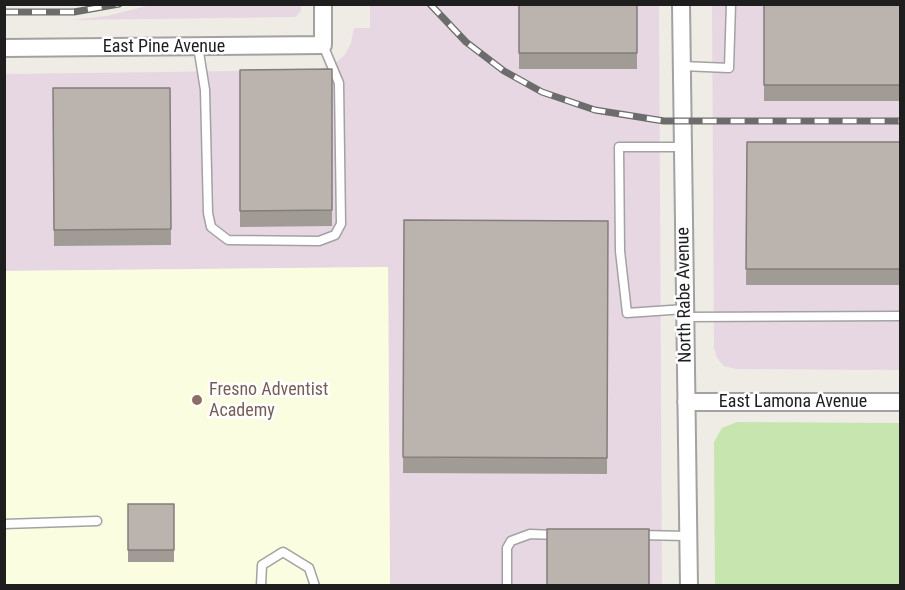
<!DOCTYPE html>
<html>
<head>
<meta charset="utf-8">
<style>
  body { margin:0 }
  #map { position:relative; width:905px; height:590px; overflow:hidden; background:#eeece5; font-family:"Roboto Condensed",sans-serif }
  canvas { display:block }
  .frame { position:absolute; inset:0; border:6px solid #1e1e1e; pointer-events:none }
</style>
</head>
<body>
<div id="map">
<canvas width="905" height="590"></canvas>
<div class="frame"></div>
</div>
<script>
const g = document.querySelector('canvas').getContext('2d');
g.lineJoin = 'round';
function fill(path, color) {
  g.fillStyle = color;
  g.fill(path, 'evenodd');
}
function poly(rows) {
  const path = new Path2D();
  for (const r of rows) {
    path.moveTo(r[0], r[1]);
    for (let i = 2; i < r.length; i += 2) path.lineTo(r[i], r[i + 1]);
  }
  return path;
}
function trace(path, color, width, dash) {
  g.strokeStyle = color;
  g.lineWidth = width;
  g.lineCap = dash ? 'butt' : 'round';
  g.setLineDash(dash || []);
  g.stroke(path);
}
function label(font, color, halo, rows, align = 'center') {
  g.font = font + ' "Roboto Condensed",sans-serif';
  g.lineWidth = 5;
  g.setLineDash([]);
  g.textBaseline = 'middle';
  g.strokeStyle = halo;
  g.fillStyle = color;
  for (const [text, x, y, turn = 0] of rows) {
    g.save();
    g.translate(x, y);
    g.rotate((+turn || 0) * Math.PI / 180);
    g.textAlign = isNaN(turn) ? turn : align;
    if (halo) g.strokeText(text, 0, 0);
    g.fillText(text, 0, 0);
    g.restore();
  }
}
fill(poly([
  [154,4,301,4,301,11,295,17,71,20,107,16],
  [370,5,659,5,662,585,390,585,388,267,5,271,4,74,318,70,332,65,344,56,351,43,354,28,370,28],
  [712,5,900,5,900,370,736,369,724,366,717,358,714,348]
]), '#e7d7e3');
fill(poly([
  [388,267,390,585,5,585,4,271]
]), '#fbfde0');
fill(poly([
  [737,422,900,423,900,585,715,585,714,442,722,428]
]), '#c7e5ae');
const service = poly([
  [198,46,205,90,208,213,211,227,228,240,319,241,335,235,341,224,339,83,323,45],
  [682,66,729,68,731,4],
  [683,147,619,147,620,251,627,313,685,309],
  [685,317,900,316],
  [4,524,97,521],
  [638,535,688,536],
  [261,586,262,565,283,552,309,568,315,586],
  [507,586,507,548,511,541,530,534,556,535]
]);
const minor = poly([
  [681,4,689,586],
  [4,48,323,45,323,4],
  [686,402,900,402]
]);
trace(service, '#a2a2a2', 11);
trace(minor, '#a2a2a2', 20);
trace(service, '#fff', 8);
trace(minor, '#fff', 16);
const rail = poly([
  [430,4,466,42,504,71,542,92,595,110,664,121,900,121],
  [4,12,74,12,119,4]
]);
trace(rail, '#6c6c6c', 7);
trace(rail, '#fff', 4.5, [14]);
fill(poly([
  [519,4,637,4,637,69,519,69],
  [764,4,900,4,900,101,764,101],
  [332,69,332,226,240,227,240,70],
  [53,88,170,88,171,245,54,246],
  [747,142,900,142,900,285,746,285],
  [404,220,608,221,607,474,403,473],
  [128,504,174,504,174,562,128,562]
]), '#a19b96');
const building = poly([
  [519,4,637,4,637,53,519,53,519,4],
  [764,4,900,4,900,85,764,85,764,4],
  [332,69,332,210,240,211,240,70,332,69],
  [53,88,170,88,171,229,54,230,53,88],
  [747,142,900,142,900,269,746,269,747,142],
  [404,220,608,221,607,458,403,457,404,220],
  [128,504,174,504,174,550,128,550,128,504],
  [547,529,649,529,649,585,547,585,547,529]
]);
fill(building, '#bbb4ae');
trace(building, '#837e7a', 1.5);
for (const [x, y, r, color] of [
  [197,400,6,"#8d6e63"]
]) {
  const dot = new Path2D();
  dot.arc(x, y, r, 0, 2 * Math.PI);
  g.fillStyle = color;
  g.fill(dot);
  trace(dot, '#fff', 2);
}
label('18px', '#1e1e1e', '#fff', [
  ["East Pine Avenue",164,47],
  ["North Rabe Avenue",685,295,-91],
  ["East Lamona Avenue",793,402]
]);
label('18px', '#785e54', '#fff', [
  ["Fresno Adventist",209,390],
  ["Academy",209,411]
], 'left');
</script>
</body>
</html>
